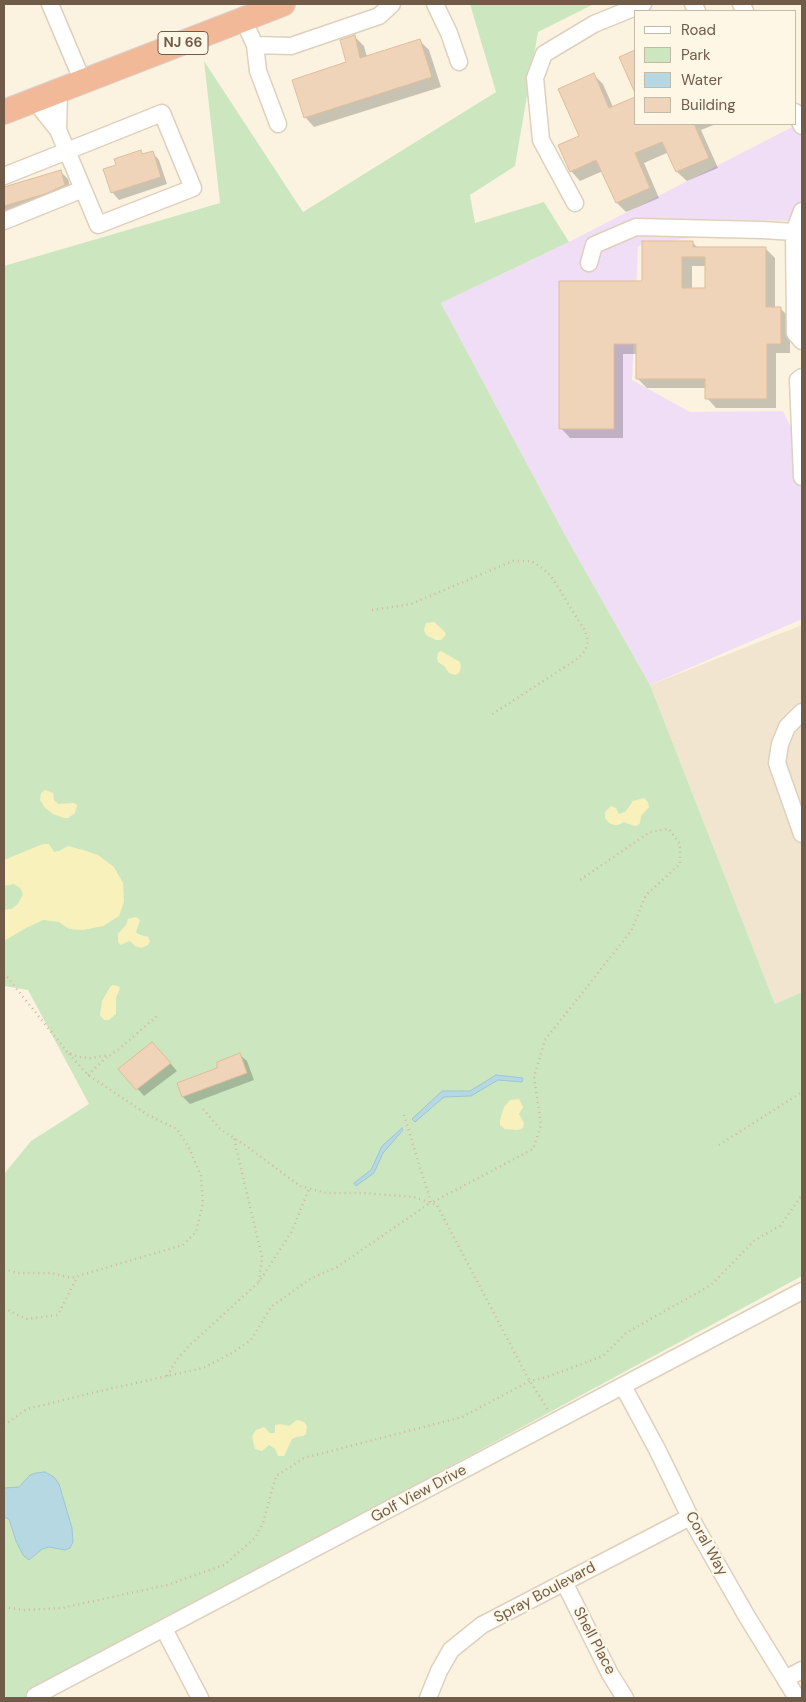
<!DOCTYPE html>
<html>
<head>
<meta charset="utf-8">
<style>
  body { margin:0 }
  #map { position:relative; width:806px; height:1702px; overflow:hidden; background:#fbf3e0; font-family:"DM Sans",sans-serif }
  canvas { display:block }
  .frame { position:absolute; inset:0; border:5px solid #705b49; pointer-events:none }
  .legend { position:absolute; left:634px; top:10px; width:162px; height:115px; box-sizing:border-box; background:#fef7e6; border:1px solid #c5b9a7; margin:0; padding:6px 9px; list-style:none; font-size:15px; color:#705b49 }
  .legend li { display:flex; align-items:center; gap:10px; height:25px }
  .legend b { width:25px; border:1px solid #c5b9a7 }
</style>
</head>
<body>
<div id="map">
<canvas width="806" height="1702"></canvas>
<div class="frame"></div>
<ul class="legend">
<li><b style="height:6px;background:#fff"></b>Road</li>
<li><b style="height:14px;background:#cce7c0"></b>Park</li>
<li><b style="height:14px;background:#b6d8e2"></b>Water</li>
<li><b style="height:14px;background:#efd4b9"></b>Building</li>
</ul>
</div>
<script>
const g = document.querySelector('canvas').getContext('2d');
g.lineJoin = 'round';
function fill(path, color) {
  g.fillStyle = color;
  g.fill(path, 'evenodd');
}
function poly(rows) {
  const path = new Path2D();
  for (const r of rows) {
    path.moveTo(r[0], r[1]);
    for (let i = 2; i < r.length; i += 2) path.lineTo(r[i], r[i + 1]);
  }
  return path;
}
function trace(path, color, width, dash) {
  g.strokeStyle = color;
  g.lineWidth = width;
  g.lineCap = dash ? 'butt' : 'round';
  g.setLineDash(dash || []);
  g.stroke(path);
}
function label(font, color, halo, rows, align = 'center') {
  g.font = font + ' "DM Sans",sans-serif';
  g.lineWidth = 4.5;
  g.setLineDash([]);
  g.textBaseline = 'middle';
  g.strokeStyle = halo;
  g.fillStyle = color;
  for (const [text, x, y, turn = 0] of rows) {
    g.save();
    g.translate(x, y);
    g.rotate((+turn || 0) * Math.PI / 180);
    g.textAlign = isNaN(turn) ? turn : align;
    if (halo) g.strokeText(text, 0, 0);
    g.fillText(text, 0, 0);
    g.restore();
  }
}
fill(poly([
  [802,625,802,992,775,1004,650,685]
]), '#f2e5cf');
fill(poly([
  [802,122,802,221,696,219,696,237,638,246,632,380,690,412,783,411,797,440,802,441,802,619,650,685,565,535,441,303,569,242]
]), '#f0ddf6');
fill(poly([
  [470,4,594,4,538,32,515,166,470,195,475,223,544,202,569,242,441,303,565,535,650,685,775,1004,802,992,802,1276,26,1695,27,1698,4,1698,4,1174,31,1141,89,1104,28,990,4,986,4,266,220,203,204,61,303,212,496,92]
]), '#cce7c0');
fill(poly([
  [434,622,445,632,446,635,441,640,436,640,426,635,424,630,426,623],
  [441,651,460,662,461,667,459,673,455,675,449,673,444,666,438,662,437,658,438,653],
  [45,790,53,793,54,800,58,804,74,803,77,805,75,813,68,818,64,818,53,814,45,808,40,800,41,793],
  [644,798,648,802,649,807,641,816,640,823,638,825,634,826,624,822,618,825,614,825,609,823,605,818,605,812,611,806,616,808,619,814,625,812,633,801],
  [43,844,49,844,54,852,59,851,68,846,83,850,98,855,114,867,123,883,124,902,119,916,103,926,83,930,69,929,59,922,43,920,26,928,4,941,4,910,11,909,17,905,23,895,21,889,14,884,4,886,4,860],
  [136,917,140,920,136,932,138,934,148,937,150,941,148,945,141,948,135,946,130,941,120,945,118,941,118,934,126,925,128,919],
  [113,985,118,986,120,988,116,998,116,1014,109,1020,104,1020,100,1015,102,1001,110,987],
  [519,1099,523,1107,519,1114,524,1123,523,1128,518,1130,505,1129,500,1125,500,1120,504,1107,510,1100],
  [297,1420,304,1422,307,1426,306,1434,303,1436,296,1437,292,1439,284,1456,278,1456,275,1449,269,1445,262,1451,255,1449,252,1436,256,1430,264,1427,270,1433,274,1433,275,1432,275,1425,280,1424,289,1426]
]), '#f9f1bc');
const water = poly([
  [496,1075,523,1078,522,1082,498,1080,471,1096,444,1097,415,1122,412,1119,442,1091,470,1091,496,1075],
  [402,1128,403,1130,383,1153,374,1173,356,1186,354,1183,371,1170,382,1146,402,1128],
  [45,1472,54,1477,59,1484,72,1528,73,1542,70,1548,65,1550,49,1547,42,1549,29,1560,23,1555,16,1541,9,1519,4,1517,4,1488,19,1487,30,1475,36,1473,45,1472]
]);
fill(water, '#b6d8e2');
trace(water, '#9dc6d4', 1);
fill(poly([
  [354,36,364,46,367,57,419,40,429,50,441,87,314,127,305,117,347,63],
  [593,74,603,84,613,107,635,124,716,124,701,130,718,168,687,181,677,172,669,152,644,163,659,198,626,212,617,203,603,171,580,181,571,171,581,137],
  [140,152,144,155,152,152,159,160,167,184,119,200,112,192,118,166],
  [60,171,68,179,72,193,4,215,4,189],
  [692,242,698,248,765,248,775,258,775,308,780,308,790,318,790,353,776,353,776,408,716,408,707,398,707,388,647,388,637,378,637,354,623,354,623,438,570,438,561,428,643,283],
  [692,266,707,266,707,289,692,289],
  [159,1050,177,1071,144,1096,120,1069],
  [239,1054,247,1061,254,1080,190,1104,183,1097]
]), '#0003');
const building = poly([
  [355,35,360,58,420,39,432,77,304,118,292,80,346,62,340,40,355,35],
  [635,50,635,93,619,57,635,50],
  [594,73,609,108,635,97,635,124,694,124,709,158,676,172,662,142,635,153,650,188,616,203,596,160,570,172,558,145,579,136,558,89,594,73],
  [141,150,142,154,153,151,161,177,111,193,103,169,116,165,114,159,141,150],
  [61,170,65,185,45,194,4,206,4,187,61,170],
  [642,241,693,241,693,247,766,247,766,307,781,307,781,344,767,344,767,399,705,399,705,379,636,379,636,344,614,344,614,429,559,429,559,281,642,281,642,241],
  [682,257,705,257,705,288,682,288,682,257],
  [152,1042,171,1063,136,1090,118,1069,152,1042],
  [240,1053,247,1073,182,1097,177,1083,217,1068,217,1062,240,1053]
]);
fill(building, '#efd4b9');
trace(building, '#e0bc9a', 1);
const minor = poly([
  [50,4,83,82],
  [435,4,449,33,459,62],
  [693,4,697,11],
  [741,4,745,11],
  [243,19,255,45,291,46,379,16,392,4],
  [255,45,258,71,278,124],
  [795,112,802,126],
  [58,130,59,91],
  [4,176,67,151,162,113,193,188,98,225,83,189,67,151,58,130,35,101],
  [575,203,541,140,535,78,544,54,594,24,643,4],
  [802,211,794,232,795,333,802,341],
  [4,221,83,189],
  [589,263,594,245,636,227,763,230,794,232],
  [802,377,798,380,802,477],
  [802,712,787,727,780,744,777,763,802,834],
  [623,1386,658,1451,690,1517,746,1615,797,1698],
  [564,1582,610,1674,625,1698],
  [164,1629,200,1698],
  [785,1679,802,1670],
  [35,1696,802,1291],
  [428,1698,439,1671,451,1650,482,1625,690,1517]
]);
const highway = poly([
  [4,112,283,4]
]);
trace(minor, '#ded0bd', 19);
trace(highway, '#dad4d0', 26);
trace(poly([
  [372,610,411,604,513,561,531,561,541,567,551,576,585,631,588,641,586,648,582,655,574,661,491,715],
  [4,973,68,1053,78,1057,90,1058,110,1055,119,1049,157,1016],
  [88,1075,109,1055],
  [203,1109,220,1129,245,1145,300,1186,326,1193,363,1193,414,1197,437,1205,528,1378,548,1410],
  [404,1115,431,1203,533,1149,541,1125,534,1077,545,1040,631,931,646,895,680,864,680,844,669,829,650,832,577,882],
  [234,1139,262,1257,259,1282,292,1231,309,1189],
  [719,1145,802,1092],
  [4,1269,17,1273,51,1273,71,1278,183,1245,196,1232,203,1203,201,1176,189,1148,177,1129,148,1115,88,1075,68,1053],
  [4,1308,26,1319,58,1315,77,1277],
  [167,1376,178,1358,191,1344,259,1282],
  [4,1425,27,1409,100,1391,203,1368,232,1353,251,1340,271,1307,310,1279,337,1267,430,1203],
  [4,1607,23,1610,62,1608,167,1585,224,1565,255,1538,263,1523,276,1476,304,1458,462,1417,530,1381,547,1377,603,1356,626,1333,711,1285,755,1240,780,1226,802,1195]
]), '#d3b79d', 2.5, [1, 4]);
trace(minor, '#fff', 16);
trace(highway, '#f2b999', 24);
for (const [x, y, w] of [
  [183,43,50]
]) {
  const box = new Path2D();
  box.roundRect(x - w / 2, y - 11.5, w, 23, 4);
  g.fillStyle = '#fef7e6';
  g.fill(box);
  trace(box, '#705b49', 1);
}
label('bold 14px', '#705b49', null, [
  ["NJ 66",183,43]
]);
label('15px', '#705b49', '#fef7e6', [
  ["Golf View Drive",419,1494,-28],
  ["Coral Way",706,1544,61],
  ["Spray Boulevard",545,1593,-28],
  ["Shell Place",594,1641,62]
]);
</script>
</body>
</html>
